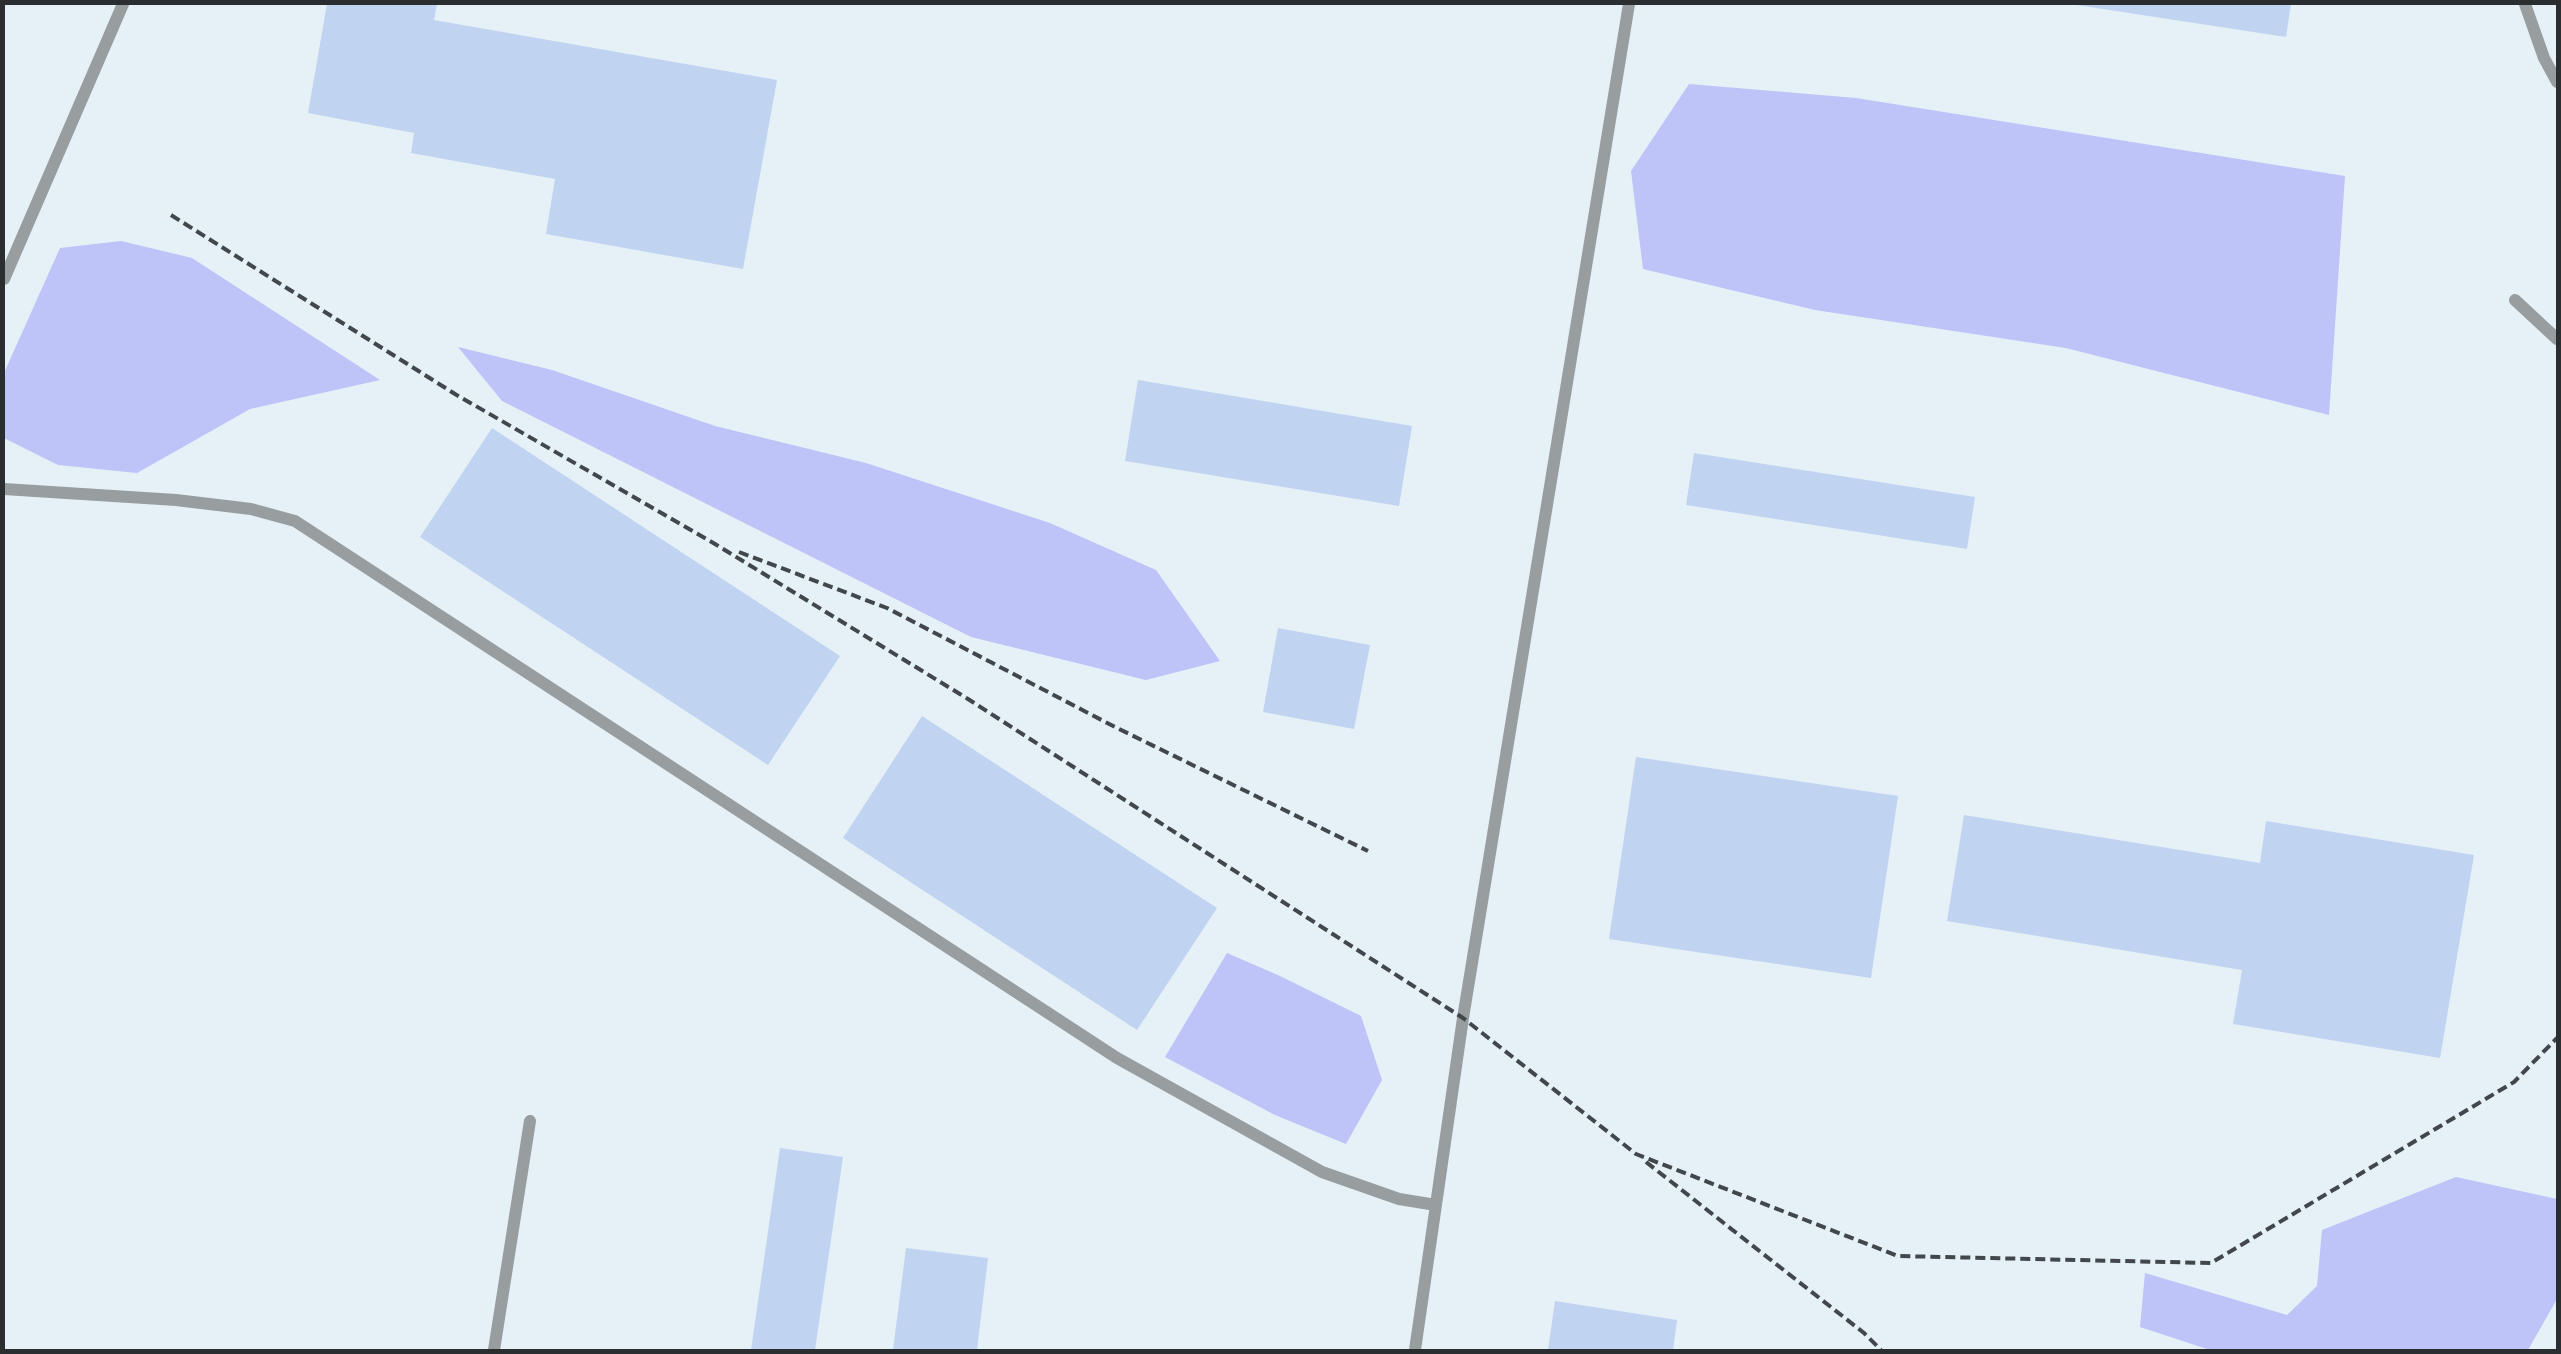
<!DOCTYPE html>
<html>
<head>
<meta charset="utf-8">
<style>
  body { margin:0 }
  #map { position:relative; width:2561px; height:1354px; overflow:hidden; background:#e5f0f7; font-family:"DM Sans",sans-serif }
  canvas { display:block }
  .frame { position:absolute; inset:0; border:5px solid #2a2e31; pointer-events:none }
</style>
</head>
<body>
<div id="map">
<canvas width="2561" height="1354"></canvas>
<div class="frame"></div>
</div>
<script>
const g = document.querySelector('canvas').getContext('2d');
g.lineJoin = 'round';
function fill(path, color) {
  g.fillStyle = color;
  g.fill(path, 'evenodd');
}
function poly(rows) {
  const path = new Path2D();
  for (const r of rows) {
    path.moveTo(r[0], r[1]);
    for (let i = 2; i < r.length; i += 2) path.lineTo(r[i], r[i + 1]);
  }
  return path;
}
function trace(path, color, width, dash) {
  g.strokeStyle = color;
  g.lineWidth = width;
  g.lineCap = dash ? 'butt' : 'round';
  g.setLineDash(dash || []);
  g.stroke(path);
}
fill(poly([
  [1689,84,1856,98,2345,176,2329,415,2066,348,1815,310,1643,269,1631,171],
  [121,241,192,258,380,380,250,409,137,473,58,465,4,438,4,373,60,248],
  [458,347,552,370,715,426,866,463,1050,523,1156,570,1220,661,1146,680,971,637,502,401],
  [1227,953,1280,976,1361,1016,1382,1080,1346,1144,1275,1115,1165,1057],
  [2456,1177,2557,1199,2557,1299,2528,1350,2210,1350,2140,1327,2145,1273,2287,1315,2317,1286,2322,1230]
]), '#bec3f8');
fill(poly([
  [327,4,437,4,434,20,777,80,743,269,546,234,555,179,411,153,414,133,308,113],
  [2070,4,2291,4,2286,37],
  [1138,380,1412,426,1399,506,1125,461],
  [492,428,840,656,768,765,420,537],
  [1694,453,1975,497,1967,549,1686,505],
  [1278,628,1370,645,1354,729,1263,712],
  [922,716,1217,908,1137,1030,843,838],
  [1636,757,1898,796,1871,978,1609,939],
  [1964,815,2260,863,2266,821,2474,855,2440,1058,2233,1024,2242,970,1947,921],
  [780,1148,843,1157,815,1350,751,1350],
  [906,1248,988,1258,977,1350,893,1350],
  [1555,1301,1677,1320,1673,1350,1548,1350]
]), '#c0d4f1');
trace(poly([
  [2525,4,2544,58,2557,82],
  [4,279,123,4],
  [2515,300,2557,339],
  [4,489,176,500,251,509,295,521,1117,1058,1322,1172,1399,1199,1436,1205],
  [494,1350,530,1121],
  [1415,1350,1463,1018,1629,4]
]), '#989e9f', 12);
trace(poly([
  [171,215,455,394,715,544,968,699,1463,1018,1636,1154,1898,1256,2211,1263,2514,1082,2557,1038],
  [739,552,887,608,1115,727,1368,851],
  [1646,1162,1864,1333,1881,1350]
]), '#42474b', 4, [10, 5]);
</script>
</body>
</html>
